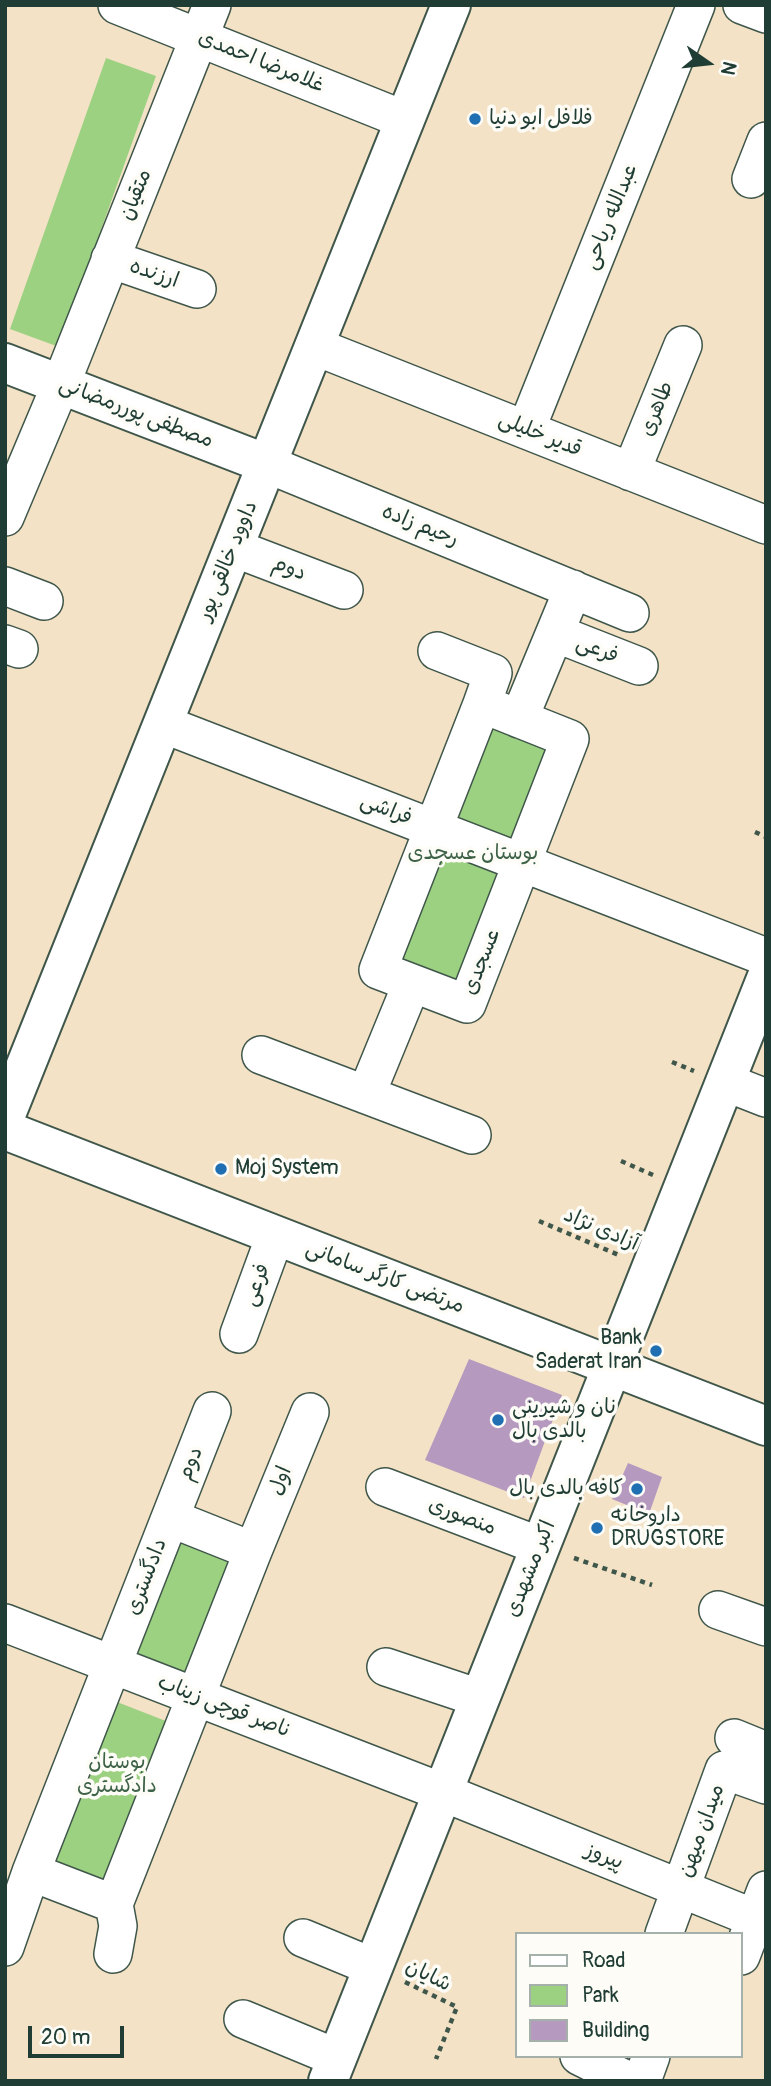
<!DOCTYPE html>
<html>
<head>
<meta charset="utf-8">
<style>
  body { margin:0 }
  #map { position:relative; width:771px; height:2086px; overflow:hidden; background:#f3e2c6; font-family:Pangolin,sans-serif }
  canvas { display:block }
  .frame { position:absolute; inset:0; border:7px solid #1f3d34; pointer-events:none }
  .legend { position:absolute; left:515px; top:1932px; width:228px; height:126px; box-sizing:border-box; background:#fdfcf7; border:2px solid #a4b0a9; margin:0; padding:9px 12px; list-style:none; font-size:21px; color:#1f3d34 }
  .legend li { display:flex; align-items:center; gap:14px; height:35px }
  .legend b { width:35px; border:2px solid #a4b0a9 }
  .north { position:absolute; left:673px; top:28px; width:70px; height:70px; -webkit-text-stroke:5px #fdfcf7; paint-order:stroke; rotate:104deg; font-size:19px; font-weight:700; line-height:28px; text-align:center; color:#1f3d34 }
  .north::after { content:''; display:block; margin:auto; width:24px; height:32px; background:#1f3d34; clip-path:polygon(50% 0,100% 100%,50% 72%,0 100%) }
  .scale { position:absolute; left:28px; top:2026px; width:96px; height:32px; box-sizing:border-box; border:4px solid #1f3d34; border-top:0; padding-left:9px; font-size:21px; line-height:24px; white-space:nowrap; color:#1f3d34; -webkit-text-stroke:5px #fdfcf7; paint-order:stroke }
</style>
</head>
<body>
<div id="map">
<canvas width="771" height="2086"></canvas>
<div class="frame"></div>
<ul class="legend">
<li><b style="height:9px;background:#fff"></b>Road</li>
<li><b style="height:19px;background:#9dd182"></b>Park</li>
<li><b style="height:19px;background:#b699bf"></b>Building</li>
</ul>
<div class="north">N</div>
<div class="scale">20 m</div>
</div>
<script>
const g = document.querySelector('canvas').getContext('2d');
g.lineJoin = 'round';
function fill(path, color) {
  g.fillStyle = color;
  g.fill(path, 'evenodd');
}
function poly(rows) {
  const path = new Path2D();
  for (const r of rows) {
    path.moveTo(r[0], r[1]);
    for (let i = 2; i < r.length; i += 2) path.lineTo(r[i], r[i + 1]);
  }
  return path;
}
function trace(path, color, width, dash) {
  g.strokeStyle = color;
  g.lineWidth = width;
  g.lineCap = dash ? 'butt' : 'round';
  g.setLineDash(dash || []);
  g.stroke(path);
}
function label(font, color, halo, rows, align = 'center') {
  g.font = font + ' Pangolin,"Playpen Sans Arabic",sans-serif';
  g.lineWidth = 7;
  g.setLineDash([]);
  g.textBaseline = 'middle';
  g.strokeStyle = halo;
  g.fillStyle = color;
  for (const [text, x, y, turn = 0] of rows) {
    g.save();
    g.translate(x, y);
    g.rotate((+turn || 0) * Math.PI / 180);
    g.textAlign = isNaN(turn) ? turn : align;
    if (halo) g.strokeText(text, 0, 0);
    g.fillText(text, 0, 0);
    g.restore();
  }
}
fill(poly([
  [106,58,156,76,59,347,10,329],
  [485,720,553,746,461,987,393,961],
  [177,1534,234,1557,176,1699,120,1677],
  [112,1700,171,1723,106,1887,48,1864]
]), '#9dd182');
fill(poly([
  [469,1359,562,1395,524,1498,425,1460],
  [628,1463,662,1477,649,1514,612,1499]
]), '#b699bf');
const street = poly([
  [117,5,405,120],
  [742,5,766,14],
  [751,179,766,141],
  [110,259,197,289],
  [314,346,766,525],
  [526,430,696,5],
  [267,464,630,613],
  [631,472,683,345],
  [5,517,61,384,212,5],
  [234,548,344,590],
  [5,586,44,601],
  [555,633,639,666],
  [5,644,19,649],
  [437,651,493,673,482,704],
  [482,704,570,739,467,1004,378,970,482,704],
  [519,719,573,589],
  [163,724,766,957],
  [261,1055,472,1135],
  [725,1082,766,1098],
  [366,1095,412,983],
  [239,1334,275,1236],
  [385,1487,540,1546],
  [170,1518,253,1551,114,1904,31,1872,170,1518],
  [170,1518,212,1411],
  [253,1551,310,1412],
  [718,1610,766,1627],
  [5,1623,442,1792,766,1923],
  [386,1667,479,1698],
  [734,1738,766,1751],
  [664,1934,724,1770,766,1785],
  [303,1938,373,1967],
  [5,1947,31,1872],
  [113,1954,118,1926,114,1904],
  [741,1956,766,1890],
  [243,2019,337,2058],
  [579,2056,629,2081],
  [642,2081,651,2056]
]);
const secondary = poly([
  [5,363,267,464],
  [5,1117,451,5],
  [5,1130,766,1426],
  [328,2081,766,979]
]);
trace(street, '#3f564a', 40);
trace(secondary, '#3f564a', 42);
trace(poly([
  [755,832,766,837],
  [672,1062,694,1071],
  [621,1161,653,1175],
  [539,1221,621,1256],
  [574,1558,652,1585],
  [405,1982,457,2007,436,2059]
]), '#3f564a', 4.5, [5, 5]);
trace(street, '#fff', 37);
trace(secondary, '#fff', 38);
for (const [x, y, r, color] of [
  [475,119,7,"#1f6fb2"],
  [221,1169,7,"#1f6fb2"],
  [656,1351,7,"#1f6fb2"],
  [498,1420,7,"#1f6fb2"],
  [637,1489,7,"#1f6fb2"],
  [597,1528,7,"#1f6fb2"]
]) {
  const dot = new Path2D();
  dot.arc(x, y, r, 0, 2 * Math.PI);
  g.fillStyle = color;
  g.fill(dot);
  trace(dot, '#fdfcf7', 2.5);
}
label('21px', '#1f3d34', '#fdfcf7', [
  ["غلامرضا احمدی",261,62,22],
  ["متقیان",136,195,-68],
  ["عبدالله ریاحی",611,217,-68],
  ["ارزنده",154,274,19],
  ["طاهری",657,409,-68],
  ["مصطفی پوررمضانی",136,413,21],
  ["قدیر خلیلی",540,435,22],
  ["رحیم زاده",420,526,22],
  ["داوود خالقی پور",228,561,-68],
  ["دوم",289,569,21],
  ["فرعی",597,650,21],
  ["فراشی",386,810,21],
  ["عسجدی",482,962,-68],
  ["آزادی نژاد",601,1230,23],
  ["مرتضی کارگر سامانی",385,1278,21],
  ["فرعی",257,1285,-70],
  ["دوم",191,1464,-68],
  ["اول",281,1481,-68],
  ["منصوری",462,1517,21],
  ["اکبر مشهدی",531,1569,-68],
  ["دادگستری",147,1577,-69],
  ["ناصر قوچی زیناب",224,1707,21],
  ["میدان میهن",702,1831,-70],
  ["پیروز",604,1857,22],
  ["شایان",428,1976,26]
]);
label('21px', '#1f3d34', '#fdfcf7', [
  ["فلافل ابو دنیا",489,119],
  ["Moj System",235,1169],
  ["Bank",642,1339,"right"],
  ["Saderat Iran",642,1363,"right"],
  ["نان و شیرینی",512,1408],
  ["بالدی بال",512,1432],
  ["کافه بالدی بال",623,1489,"right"],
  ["داروخانه",611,1516],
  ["DRUGSTORE",611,1540]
], 'left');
label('21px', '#3e6248', '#fdfcf7', [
  ["بوستان عسجدی",473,854],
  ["بوستان",117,1763],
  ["دادگستری",117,1787]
]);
</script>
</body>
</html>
